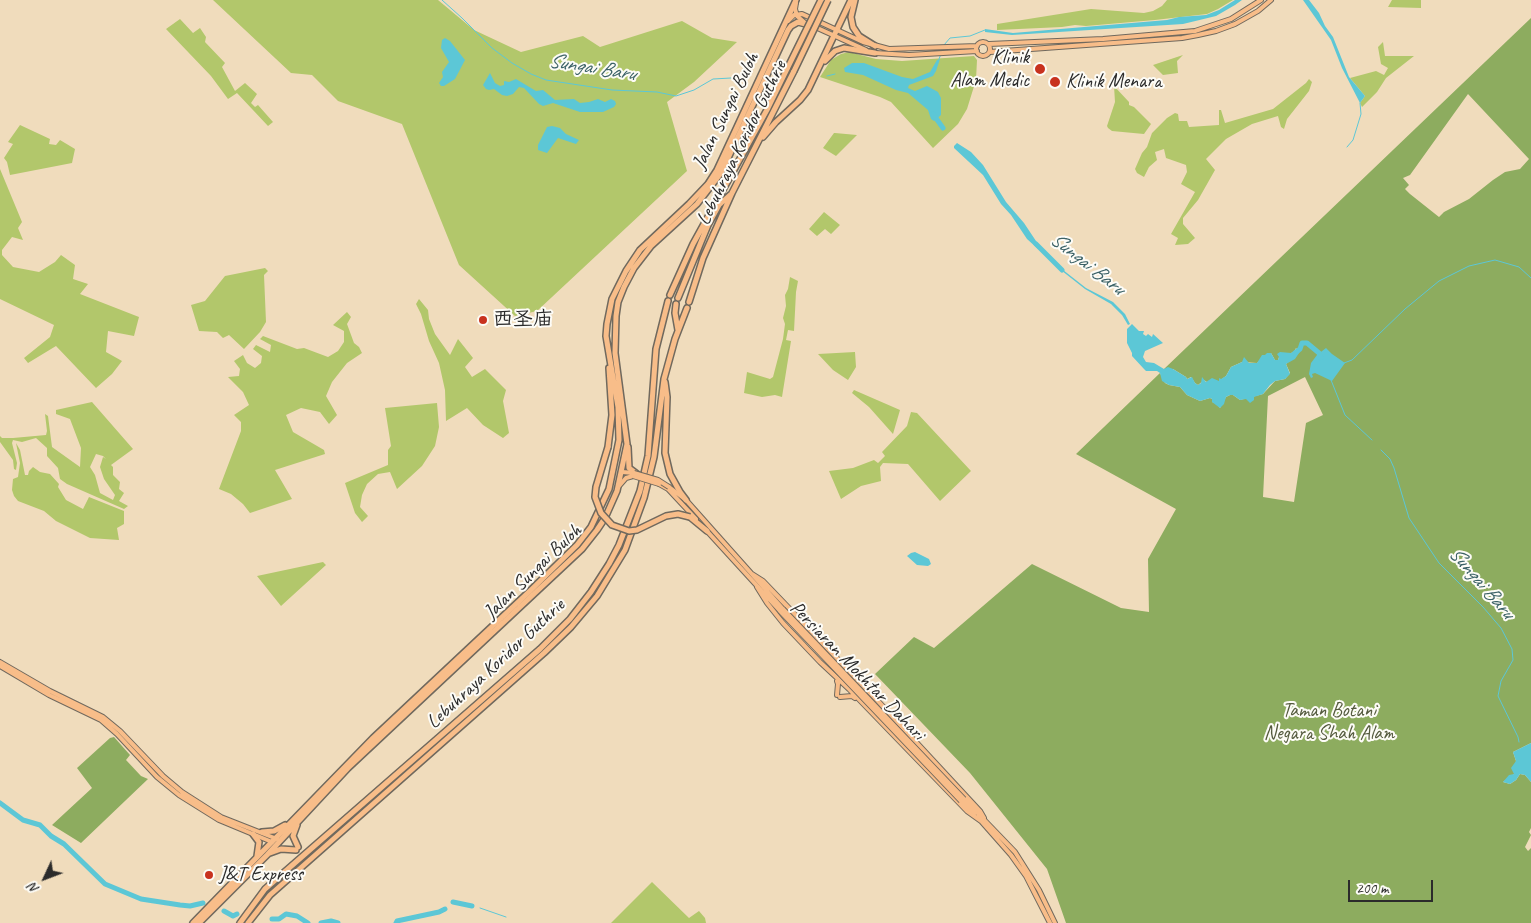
<!DOCTYPE html>
<html>
<head>
<meta charset="utf-8">
<style>
  body { margin:0 }
  #map { position:relative; width:1531px; height:923px; overflow:hidden; background:#f0dcbc; font-family:Caveat,sans-serif }
  canvas { display:block }
  .north { position:absolute; left:20px; top:853px; width:50px; height:50px; -webkit-text-stroke:4px #fdfcf7; paint-order:stroke; rotate:227deg; font-size:14px; font-weight:700; line-height:20px; text-align:center; color:#2b2b2b }
  .north::after { content:''; display:block; margin:auto; width:18px; height:22px; background:#2b2b2b; clip-path:polygon(50% 0,100% 100%,50% 72%,0 100%) }
  .scale { position:absolute; left:1348px; top:880px; width:85px; height:22px; box-sizing:border-box; border:2px solid #2b2b2b; border-top:0; padding-left:6px; font-size:15px; line-height:18px; white-space:nowrap; color:#2b2b2b; -webkit-text-stroke:4px #fdfcf7; paint-order:stroke }
</style>
</head>
<body>
<div id="map">
<canvas width="1531" height="923"></canvas>
<div class="north">N</div>
<div class="scale">200 m</div>
</div>
<script>
const g = document.querySelector('canvas').getContext('2d');
g.lineJoin = 'round';
function fill(path, color) {
  g.fillStyle = color;
  g.fill(path, 'evenodd');
}
function poly(rows) {
  const path = new Path2D();
  for (const r of rows) {
    if (r.length === 3) {
      path.moveTo(r[0] + r[2], r[1]);
      path.arc(r[0], r[1], r[2], 0, 2 * Math.PI);
      continue;
    }
    path.moveTo(r[0], r[1]);
    for (let i = 2; i < r.length; i += 2) path.lineTo(r[i], r[i + 1]);
  }
  return path;
}
function trace(path, color, width, dash) {
  g.strokeStyle = color;
  g.lineWidth = width;
  g.lineCap = dash ? 'butt' : 'round';
  g.setLineDash(dash || []);
  g.stroke(path);
}
function label(font, color, halo, rows, align = 'center') {
  g.font = font + ' Caveat,"LXGW WenKai TC",sans-serif';
  g.lineWidth = 4;
  g.setLineDash([]);
  g.textBaseline = 'middle';
  g.strokeStyle = halo;
  g.fillStyle = color;
  for (const [text, x, y, turn = 0] of rows) {
    g.save();
    g.translate(x, y);
    g.rotate((+turn || 0) * Math.PI / 180);
    g.textAlign = isNaN(turn) ? turn : align;
    if (halo) g.strokeText(text, 0, 0);
    g.fillText(text, 0, 0);
    g.restore();
  }
}
fill(poly([
  [213,0,438,0,474,30,521,52,583,36,600,47,682,21,712,38,737,42,694,82,667,102,687,171,537,311,515,316,459,265,402,124,338,101,312,75,291,73],
  [1167,0,1233,0,1218,9,1207,14,1155,20,1086,26,1075,25,1062,27,997,30,997,24,1091,9,1144,13,1153,11,1162,6],
  [1392,0,1421,0,1421,8,1388,7],
  [180,19,193,33,200,28,206,37,205,42,225,63,222,67,235,91,245,83,257,94,251,103,255,107,258,105,273,122,268,126,237,93,228,99,211,76,166,29],
  [1383,42,1385,56,1414,56,1386,78,1377,92,1362,107,1360,103,1365,96,1350,78,1376,71,1384,75,1388,68,1381,64,1378,47],
  [849,52,876,59,902,61,974,56,977,60,976,80,967,109,958,124,933,148,891,102,880,97,820,77,831,60,841,54],
  [1183,55,1177,61,1178,73,1163,75,1153,65],
  [1309,79,1312,82,1309,91,1287,119,1284,129,1281,127,1278,116,1252,124,1226,139,1206,159,1215,170,1198,200,1183,218,1183,224,1195,238,1188,244,1175,245,1178,238,1171,234,1195,192,1181,184,1187,172,1186,165,1166,158,1164,149,1155,152,1157,160,1149,167,1144,177,1137,173,1135,169,1142,153,1147,147,1152,133,1167,118,1175,113,1178,114,1179,121,1187,121,1189,127,1219,125,1219,110,1221,110,1225,123,1273,109,1306,83],
  [1114,86,1129,102,1129,105,1134,107,1151,124,1144,134,1112,131,1108,128,1107,126,1115,102],
  [20,125,50,139,49,144,56,145,60,140,75,149,72,163,10,175,7,162,4,158,13,144,8,142],
  [834,133,835,133,857,135,836,156,823,148],
  [0,169,22,222,18,228,23,240,12,237,2,250,2,255,13,267,39,272,55,262,61,255,75,265,73,279,88,284,80,294,139,317,134,336,108,331,106,352,122,361,112,374,96,388,56,346,28,363,24,358,50,337,54,325,0,299],
  [824,212,840,225,831,234,825,229,817,236,809,229],
  [265,268,268,271,264,275,266,322,260,332,244,349,229,335,223,338,217,332,199,331,191,305,205,301,225,276],
  [790,277,798,281,796,292,794,331,788,330,786,340,791,341,782,397,775,395,762,397,744,393,747,372,770,379,773,377,783,339,785,324,783,318,786,306,785,295,788,289],
  [419,299,428,310,429,319,435,334,450,355,458,339,473,358,465,367,472,377,485,369,506,390,503,401,509,433,503,438,483,425,467,408,446,421,445,390,439,363,429,341,421,314,416,304],
  [347,312,351,317,347,324,354,343,359,347,362,353,347,363,332,382,326,396,337,415,329,424,320,412,301,408,286,415,293,432,324,450,325,454,275,470,292,499,250,513,243,504,231,494,219,489,241,431,241,422,234,415,249,405,243,392,228,377,239,376,240,369,234,361,243,355,247,363,255,368,261,363,262,356,253,349,256,345,270,352,271,345,260,339,263,336,297,349,304,348,328,357,338,351,344,342,344,331,333,325],
  [855,352,856,367,848,380,833,370,818,354],
  [854,390,900,410,893,434,869,407,852,393],
  [92,402,133,449,111,465,113,467,113,475,120,482,119,489,124,493,119,501,128,506,124,509,67,484,60,479,58,468,47,456,47,448,36,438,22,442,13,440,12,443,17,463,16,470,14,469,13,460,0,442,0,436,2,438,13,438,46,435,47,431,45,414,48,416,52,447,80,467,81,448,70,419,56,414,56,410],
  [96,454,103,456,106,459,103,457,100,467,104,479,115,495,113,500,100,493,95,475,90,467],
  [437,403,439,427,435,446,422,466,397,489,390,472,378,474,367,484,362,495,360,507,368,516,362,522,355,513,345,483,388,465,388,450,391,446,385,408],
  [911,412,917,413,971,471,940,501,908,464,883,463,880,467,881,481,861,486,841,499,829,471,853,468,874,460,878,463,885,456,882,452,907,426],
  [16,443,20,450,25,475,28,475,29,471,33,467,40,472,50,474,59,484,58,487,66,500,83,509,89,497,124,511,124,524,117,528,119,540,90,538,56,521,44,511,18,501,14,496,12,490,13,479,18,477,20,463],
  [323,562,326,565,281,606,257,576],
  [652,882,689,918,699,911,705,918,706,923,611,923]
]), '#b2c76b');
fill(poly([
  [1531,18,1531,743,1513,752,1516,761,1514,774,1503,782,1510,784,1516,780,1520,774,1525,775,1531,782,1531,828,1529,832,1531,835,1525,847,1528,851,1531,848,1531,923,1066,923,1047,869,970,773,875,674,914,637,934,648,1032,564,1121,608,1149,612,1148,559,1176,509,1076,454,1160,373,1165,383,1169,385,1180,387,1187,395,1200,401,1210,398,1212,399,1212,402,1216,403,1220,408,1226,397,1230,395,1233,395,1240,400,1263,394,1275,381,1285,379,1290,373,1286,364,1299,352,1296,348,1294,352,1279,357,1278,360,1275,360,1271,353,1268,353,1257,363,1242,362,1231,367,1226,376,1219,381,1207,382,1204,380,1198,385,1195,383,1191,377,1187,379,1186,377,1173,369,1164,369],
  [1468,94,1529,159,1520,169,1505,172,1493,180,1469,199,1444,212,1439,217,1410,194,1405,189,1409,185,1403,178,1410,175],
  [1305,377,1323,415,1306,423,1294,502,1263,497,1268,396],
  [114,737,130,755,126,760,141,776,148,779,81,843,52,825,92,788,77,768,110,738]
]), '#8dac5f');
fill(poly([
  [1235,0,1242,0,1235,5,1216,16,1183,24,1012,35,985,32,985,29,1013,33,1167,20,1179,17,1206,15,1219,10],
  [1303,0,1309,0,1319,13,1325,26,1333,37,1349,77,1365,96,1360,103,1342,68,1331,40],
  [445,38,450,41,465,60,455,79,444,86,441,86,439,83,443,77,442,72,449,62,441,48,442,40],
  [940,59,936,71,933,76,909,85,908,88,915,91,927,86,938,92,941,98,941,115,934,121,931,119,928,110,908,93,896,90,863,75,845,72,844,68,852,63,864,63,902,77,913,79,930,72,937,60],
  [490,73,495,83,500,86,504,85,504,81,509,82,516,79,536,91,543,90,555,100,574,99,580,103,589,102,598,99,605,102,611,99,615,101,616,104,614,107,603,112,580,112,553,103,543,106,539,104,524,88,519,87,513,94,507,96,502,95,494,89,489,90,486,89,483,85],
  [552,126,560,128,566,134,579,140,576,144,558,138,547,153,538,150,538,145,547,127],
  [957,143,971,152,983,165,1006,202,1024,223,1040,247,1038,249,1027,239,1011,215,1001,204,983,175,954,148,954,146],
  [1058,266,1086,288,1113,302,1125,314,1130,324,1128,325,1122,315,1111,304,1085,289,1057,267],
  [1132,324,1139,331,1144,331,1143,334,1146,336,1148,334,1152,337,1153,334,1163,343,1145,351,1143,357,1146,362,1154,363,1164,369,1168,367,1173,369,1186,377,1187,379,1192,377,1195,383,1198,385,1201,383,1202,377,1206,382,1212,378,1219,381,1219,378,1221,379,1226,376,1231,367,1242,362,1244,357,1249,363,1257,363,1262,355,1265,355,1267,353,1271,353,1275,360,1278,360,1279,357,1277,354,1280,352,1291,353,1299,347,1301,350,1295,359,1286,364,1290,374,1285,379,1275,381,1270,385,1263,394,1254,397,1254,400,1250,403,1246,399,1240,400,1233,395,1230,395,1226,397,1224,404,1220,408,1212,402,1212,399,1210,398,1200,401,1187,395,1180,387,1169,385,1162,381,1160,373,1157,371,1146,371,1144,369,1132,356,1132,353,1127,343,1127,329],
  [1326,348,1332,354,1345,363,1332,381,1315,373,1312,374,1313,377,1311,378,1309,374,1311,363,1317,355],
  [915,552,929,559,931,564,928,566,917,565,907,556,911,553],
  [1531,743,1531,782,1525,775,1520,774,1516,780,1510,784,1503,782,1509,775,1514,774,1511,768,1516,761,1513,752]
]), '#5cc7d6');
trace(poly([
  [442,0,462,18,492,48,512,63,531,74,546,80,612,90,657,92,676,96,694,90,713,79,731,78],
  [944,45,950,38,970,36,985,30],
  [939,59,943,49],
  [827,76,835,74],
  [1347,147,1353,140,1361,114,1360,103],
  [1344,363,1352,360,1405,309,1439,281,1469,266,1495,260,1519,267,1531,278],
  [1331,380,1345,415,1372,440],
  [1381,450,1390,459,1394,468,1409,518,1439,563,1483,607,1501,628,1512,649,1513,660,1501,681,1498,696,1518,737,1519,742],
  [480,908,506,917]
]), '#5cc7d6', 1);
trace(poly([
  [933,114,943,128],
  [1036,244,1062,270],
  [1295,353,1300,349,1302,343,1307,343,1319,353,1321,358],
  [0,803,23,820,40,825,51,836,64,844,105,884,141,899,180,905,190,906,203,903],
  [453,902,472,906],
  [224,911,233,916,237,914],
  [272,919,279,919,286,914,297,916,308,923],
  [321,923,331,921,338,923],
  [396,923,397,921,439,912,445,909]
]), '#5cc7d6', 5);
const major = poly([
  [796,3,795,9,797,16,804,22],
  [788,21,794,15,802,14,863,42,889,49,977,46],
  [813,26,866,50],
  [983,49,7],
  [989,44,1103,39,1195,31,1231,19,1261,0],
  [990,52,1182,38,1198,35,1216,31,1235,24,1258,11,1271,0],
  [875,53,909,55,977,51],
  [622,472,634,473],
  [659,484,668,489,696,519],
  [619,486,626,478,633,476],
  [669,487,686,500,783,609],
  [706,530,780,611],
  [752,574,763,581,877,700,980,811,984,818],
  [757,587,767,603,783,623,820,662,849,689,967,811,981,821],
  [0,662,50,691,103,717,120,731,163,776,182,792,221,817,277,839],
  [0,666,49,695,101,720,117,734,157,777,179,795,219,820,272,842],
  [837,681,838,684,837,695],
  [840,697,852,696,855,698],
  [964,799,1015,852,1039,890,1055,923],
  [961,801,974,814],
  [981,821,1011,855,1026,876,1050,923]
]);
const highway = poly([
  [855,0,851,17,853,27,859,36,875,46],
  [825,61,835,51,844,48,875,53],
  [763,137,776,122,800,100,808,90,851,0],
  [670,295,693,244,768,108,788,67],
  [678,298,708,225,719,205,730,195],
  [689,302,703,258,732,193,794,71],
  [676,304,675,313,678,330],
  [665,382,667,397,665,453,670,474,680,492,686,500],
  [608,447,612,415,609,368],
  [628,447,629,468,637,474],
  [690,517,707,531],
  [297,825,293,836,298,847],
  [262,832,274,831,285,825],
  [253,834,259,842,257,856],
  [270,853,281,849,296,850],
  [193,923,373,738,532,589,577,545,591,527,609,489,619,440,618,407,606,336,607,324,612,299,626,271,640,250,689,204,708,184,717,170,796,0],
  [199,923,267,855,348,768,582,549,597,530,605,518,617,491,627,444,615,353,616,316,618,302,624,287,634,268,651,246,697,204,721,173,788,30,791,26,798,22,813,26],
  [240,923,265,889,540,649,570,619,591,592,609,564,619,545,640,491,648,456,656,349,668,301],
  [248,923,270,895,544,653,571,627,597,596,625,550,644,498,654,457,664,379,675,339,687,308]
]);
trace(major, '#70695e', 6);
trace(highway, '#70695e', 8);
trace(major, '#f8bd89', 4);
trace(highway, '#f8bd89', 5);
const majorBridge = poly([
  [634,473,658,480,669,487],
  [633,476,659,484],
  [783,609,964,799],
  [780,611,961,801]
]);
const highwayBridge = poly([
  [788,67,821,0],
  [794,71,828,0],
  [608,447,596,487,595,497,601,513,612,525,629,531,637,530,666,516,678,514,690,517]
]);
trace(majorBridge, '#70695e', 6, []);
trace(highwayBridge, '#70695e', 8, []);
trace(majorBridge, '#f8bd89', 4);
trace(highwayBridge, '#f8bd89', 5);
for (const [x, y, r, color] of [
  [1040,69,6,"#c8321e"],
  [1055,82,6,"#c8321e"],
  [483,320,5,"#c8321e"],
  [209,875,5,"#c8321e"]
]) {
  const dot = new Path2D();
  dot.arc(x, y, r, 0, 2 * Math.PI);
  g.fillStyle = color;
  g.fill(dot);
  trace(dot, '#fdfcf7', 2);
}
label('20px', '#2b2b2b', '#fdfcf7', [
  ["Klinik",1029,58,"right"],
  ["Alam Medic",1029,81,"right"],
  ["Klinik Menara",1066,82],
  ["西圣庙",493,320],
  ["J&T Express",219,875]
], 'left');
label('20px', '#2b2b2b', '#fdfcf7', [
  ["Jalan Sungai Buloh",726,111,-64],
  ["Lebuhraya Koridor Guthrie",742,143,-64],
  ["Jalan Sungai Buloh",533,572,-44],
  ["Lebuhraya Koridor Guthrie",496,664,-43],
  ["Persiaran Mokhtar Dahari",857,671,46]
]);
label('20px', '#545a3e', '#fdfcf7', [
  ["Taman Botani",1329,711],
  ["Negara Shah Alam",1329,734]
]);
label('italic 21px', '#3c6267', '#fdfcf7', [
  ["Sungai Baru",592,68,9],
  ["Sungai Baru",1087,264,38],
  ["Sungai Baru",1481,583,49]
]);
</script>
</body>
</html>
